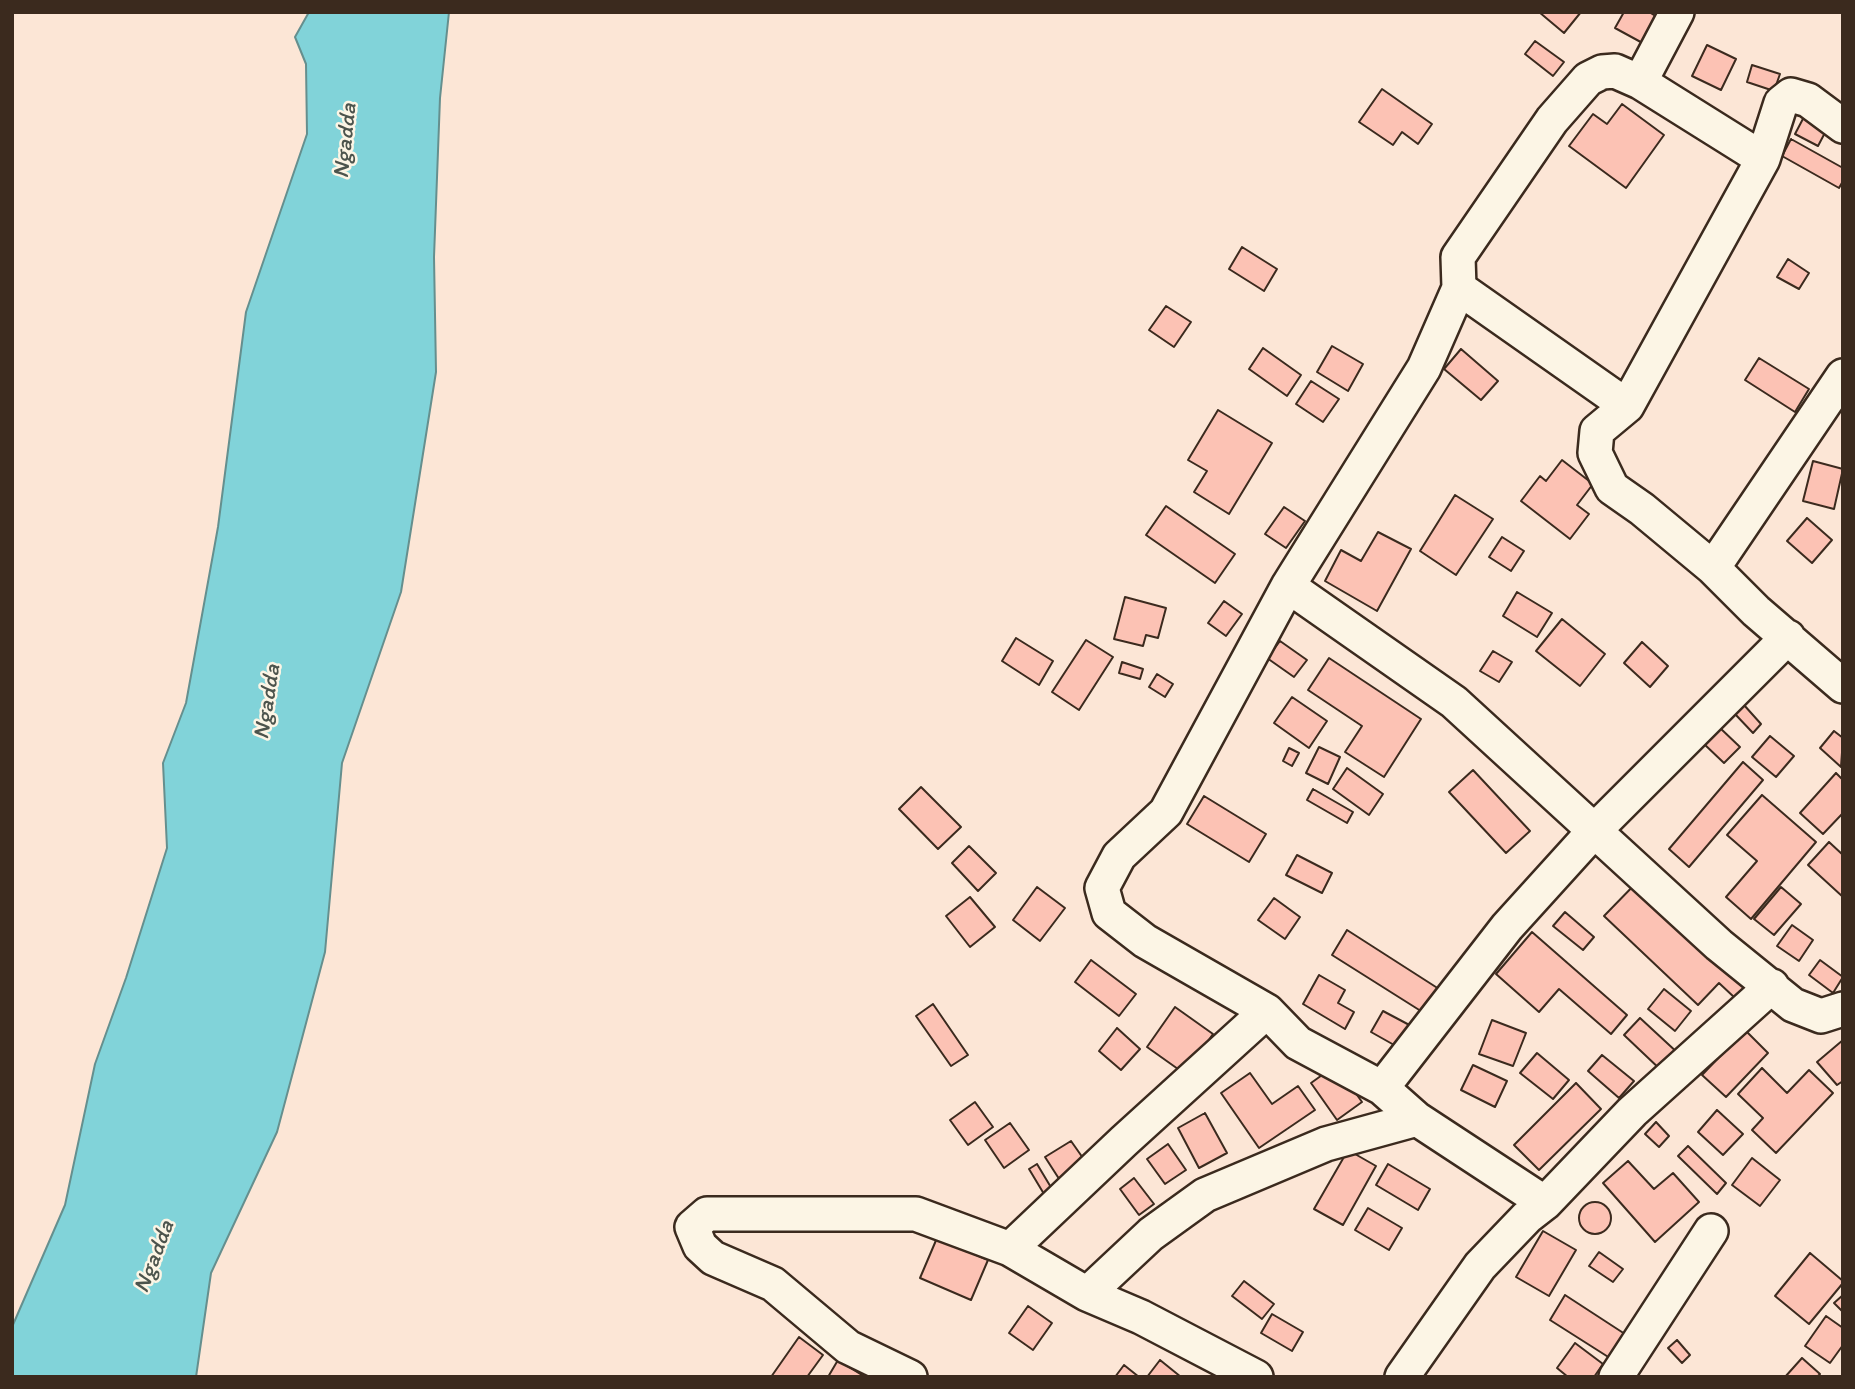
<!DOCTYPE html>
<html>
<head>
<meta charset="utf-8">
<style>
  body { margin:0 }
  #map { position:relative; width:1855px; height:1389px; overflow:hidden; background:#fce6d6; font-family:Itim,sans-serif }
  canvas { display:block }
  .frame { position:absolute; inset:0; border:14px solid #3b2a1e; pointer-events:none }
</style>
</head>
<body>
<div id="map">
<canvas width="1855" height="1389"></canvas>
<div class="frame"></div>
</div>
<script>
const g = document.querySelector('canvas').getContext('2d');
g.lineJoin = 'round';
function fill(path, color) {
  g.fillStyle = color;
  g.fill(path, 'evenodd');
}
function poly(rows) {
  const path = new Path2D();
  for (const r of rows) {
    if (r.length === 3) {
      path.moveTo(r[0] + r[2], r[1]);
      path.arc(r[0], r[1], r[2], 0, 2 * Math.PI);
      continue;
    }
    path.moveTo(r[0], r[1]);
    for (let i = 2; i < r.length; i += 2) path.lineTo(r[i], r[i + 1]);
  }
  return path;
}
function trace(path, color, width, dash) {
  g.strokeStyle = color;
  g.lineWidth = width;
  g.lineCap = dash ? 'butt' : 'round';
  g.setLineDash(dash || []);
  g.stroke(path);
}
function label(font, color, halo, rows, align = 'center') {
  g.font = font + ' Itim,sans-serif';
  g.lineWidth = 5;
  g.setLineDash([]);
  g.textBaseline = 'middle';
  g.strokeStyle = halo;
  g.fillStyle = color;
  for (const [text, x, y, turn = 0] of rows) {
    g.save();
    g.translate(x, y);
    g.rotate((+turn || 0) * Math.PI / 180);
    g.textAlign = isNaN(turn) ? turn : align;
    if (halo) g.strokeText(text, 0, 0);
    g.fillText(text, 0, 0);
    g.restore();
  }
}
const water = poly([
  [309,12,449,12,440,98,434,257,436,372,401,592,342,763,325,952,277,1132,211,1273,196,1377,12,1377,12,1327,65,1205,95,1064,126,978,167,848,163,763,186,703,218,527,246,312,307,134,306,64,295,37,309,12]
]);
fill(water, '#81d3d9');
trace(water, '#658f8e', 2);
const building = poly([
  [1539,12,1581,12,1564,33,1539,12],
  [1624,12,1649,12,1662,20,1648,46,1615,28,1624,12],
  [1535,41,1564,62,1553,76,1525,54,1535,41],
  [1707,45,1736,59,1721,90,1692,76,1707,45],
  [1752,65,1780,74,1774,91,1747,82,1752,65],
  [1382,89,1432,124,1418,144,1402,132,1393,145,1359,122,1382,89],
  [1622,104,1664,135,1626,188,1569,146,1593,114,1607,124,1622,104],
  [1805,115,1828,127,1818,146,1795,134,1805,115],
  [1791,139,1843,168,1843,181,1839,188,1782,156,1791,139],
  [1242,247,1277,269,1264,291,1229,269,1242,247],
  [1788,259,1809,273,1799,289,1777,277,1788,259],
  [1166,306,1191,322,1174,347,1149,330,1166,306],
  [1332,346,1363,364,1348,391,1317,372,1332,346],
  [1263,348,1301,375,1287,396,1249,369,1263,348],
  [1461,349,1498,381,1481,400,1444,369,1461,349],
  [1759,358,1809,389,1795,412,1745,380,1759,358],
  [1311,381,1339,399,1323,422,1296,404,1311,381],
  [1218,410,1272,443,1229,514,1194,492,1207,471,1188,460,1218,410],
  [1562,460,1593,484,1577,505,1589,514,1570,539,1521,501,1540,476,1546,481,1562,460],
  [1813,461,1843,469,1834,509,1803,501,1813,461],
  [1455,495,1493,519,1456,575,1420,551,1455,495],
  [1166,506,1235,554,1215,583,1146,535,1166,506],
  [1284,507,1305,521,1286,548,1265,534,1284,507],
  [1807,518,1832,540,1812,563,1787,541,1807,518],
  [1378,532,1411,549,1377,611,1325,581,1341,550,1361,561,1378,532],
  [1502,537,1524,551,1511,571,1489,557,1502,537],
  [1517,592,1552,613,1537,637,1503,616,1517,592],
  [1125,597,1166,608,1158,638,1146,635,1143,646,1114,639,1125,597],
  [1224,601,1242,614,1226,636,1208,623,1224,601],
  [1562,619,1605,654,1580,686,1536,651,1562,619],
  [1016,638,1053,661,1039,685,1002,661,1016,638],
  [1086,640,1113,657,1079,710,1052,692,1086,640],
  [1280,641,1307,660,1294,677,1267,658,1280,641],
  [1642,642,1668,666,1650,687,1624,663,1642,642],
  [1493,651,1512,662,1499,682,1480,671,1493,651],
  [1329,658,1421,719,1384,777,1345,752,1362,726,1308,690,1329,658],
  [1122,662,1143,669,1140,679,1119,673,1122,662],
  [1157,674,1173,684,1165,697,1149,687,1157,674],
  [1292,697,1327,721,1309,748,1274,723,1292,697],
  [1744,705,1761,724,1753,733,1735,714,1744,705],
  [1719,727,1740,747,1724,763,1703,743,1719,727],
  [1834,731,1843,738,1841,767,1820,748,1834,731],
  [1770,736,1794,756,1776,777,1752,757,1770,736],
  [1319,747,1340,757,1328,784,1306,773,1319,747],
  [1289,748,1299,753,1292,766,1283,761,1289,748],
  [1743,762,1763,780,1689,867,1669,849,1743,762],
  [1347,768,1383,794,1369,815,1333,789,1347,768],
  [1473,770,1530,831,1506,853,1449,792,1473,770],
  [1836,773,1843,780,1843,813,1823,834,1800,813,1836,773],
  [921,787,961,827,938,849,899,809,921,787],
  [1313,789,1353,812,1347,823,1307,800,1313,789],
  [1762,795,1816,842,1751,919,1726,897,1757,861,1727,835,1762,795],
  [1204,796,1266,834,1249,862,1187,824,1204,796],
  [1829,842,1843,855,1843,897,1808,865,1829,842],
  [969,846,996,873,978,891,952,863,969,846],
  [1297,855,1332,873,1322,893,1286,875,1297,855],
  [1641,878,1750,982,1735,998,1719,983,1698,1005,1604,916,1641,878],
  [1037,887,1065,908,1040,941,1013,920,1037,887],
  [1781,887,1801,904,1774,935,1754,919,1781,887],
  [970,897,995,927,970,947,946,916,970,897],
  [1274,898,1300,917,1285,939,1258,920,1274,898],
  [1565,912,1594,937,1583,950,1553,926,1565,912],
  [1792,925,1813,940,1799,961,1777,946,1792,925],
  [1347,930,1439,989,1424,1013,1332,955,1347,930],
  [1532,932,1627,1015,1611,1034,1559,989,1539,1012,1496,974,1532,932],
  [1091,960,1136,994,1119,1016,1075,982,1091,960],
  [1820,960,1843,977,1833,993,1809,975,1820,960],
  [1319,975,1345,990,1338,1003,1354,1012,1345,1029,1303,1004,1319,975],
  [1664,989,1691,1011,1675,1031,1648,1009,1664,989],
  [933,1004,968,1055,951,1066,916,1016,933,1004],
  [1175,1007,1213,1034,1185,1074,1147,1047,1175,1007],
  [1383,1011,1415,1028,1403,1050,1371,1032,1383,1011],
  [1640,1018,1680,1055,1663,1072,1624,1035,1640,1018],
  [1492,1020,1526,1033,1513,1066,1479,1054,1492,1020],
  [1117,1028,1140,1049,1121,1070,1099,1051,1117,1028],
  [1745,1030,1768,1053,1726,1097,1702,1075,1745,1030],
  [1843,1040,1843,1081,1837,1085,1817,1062,1843,1040],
  [1537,1053,1569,1080,1553,1099,1520,1073,1537,1053],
  [1602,1055,1634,1081,1619,1098,1588,1071,1602,1055],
  [1336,1065,1362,1102,1337,1120,1311,1083,1336,1065],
  [1473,1065,1507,1081,1495,1107,1461,1090,1473,1065],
  [1762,1068,1787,1093,1809,1070,1833,1093,1776,1153,1752,1130,1763,1118,1738,1094,1762,1068],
  [1250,1073,1272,1104,1298,1086,1315,1110,1259,1148,1221,1093,1250,1073],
  [1576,1083,1601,1109,1539,1170,1514,1145,1576,1083],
  [975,1102,993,1127,968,1145,950,1120,975,1102],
  [1717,1110,1743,1134,1723,1155,1698,1132,1717,1110],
  [1205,1113,1227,1153,1199,1168,1178,1128,1205,1113],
  [1656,1122,1669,1136,1659,1147,1645,1134,1656,1122],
  [1010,1123,1029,1150,1004,1168,985,1140,1010,1123],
  [1071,1141,1090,1168,1063,1185,1045,1157,1071,1141],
  [1168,1144,1186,1170,1165,1184,1147,1159,1168,1144],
  [1688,1146,1726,1183,1717,1194,1678,1156,1688,1146],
  [1348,1150,1376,1166,1343,1225,1314,1209,1348,1150],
  [1752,1158,1780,1180,1760,1206,1732,1185,1752,1158],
  [1628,1161,1654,1189,1673,1173,1699,1202,1655,1242,1603,1183,1628,1161],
  [1037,1164,1052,1189,1044,1194,1029,1169,1037,1164],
  [1388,1164,1430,1189,1418,1210,1376,1185,1388,1164],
  [1134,1178,1154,1204,1139,1215,1120,1189,1134,1178],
  [1595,1218,16],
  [1368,1208,1402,1228,1389,1250,1355,1230,1368,1208],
  [1543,1231,1576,1250,1549,1296,1516,1277,1543,1231],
  [937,1238,988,1260,971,1300,920,1278,937,1238],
  [1599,1252,1623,1269,1613,1282,1589,1266,1599,1252],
  [1810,1253,1843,1281,1843,1283,1809,1324,1775,1296,1810,1253],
  [1244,1281,1274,1304,1262,1319,1232,1296,1244,1281],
  [1565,1295,1628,1336,1613,1360,1550,1320,1565,1295],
  [1843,1295,1843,1312,1834,1303,1843,1295],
  [1028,1306,1052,1323,1033,1350,1009,1333,1028,1306],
  [1272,1314,1303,1332,1292,1351,1261,1333,1272,1314],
  [1826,1316,1843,1328,1843,1345,1830,1363,1805,1346,1826,1316],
  [799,1337,823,1355,807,1377,771,1377,799,1337],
  [1677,1340,1690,1355,1682,1363,1668,1348,1677,1340],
  [1575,1343,1603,1364,1594,1377,1568,1377,1557,1368,1575,1343],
  [1802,1358,1820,1374,1817,1377,1785,1377,1802,1358],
  [838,1360,865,1377,828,1377,838,1360],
  [1160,1360,1181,1377,1147,1377,1160,1360],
  [1124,1365,1139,1377,1115,1377,1124,1365]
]);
fill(building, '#fcc2b4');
trace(building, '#3b2a1e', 2);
const street = poly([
  [1640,82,1677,12],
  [1763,159,1781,103,1791,95,1808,100,1843,126],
  [1459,288,1627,406],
  [1713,568,1843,376],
  [1288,586,1454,702,1719,945,1793,1005,1821,1016,1843,1009],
  [1382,1088,1507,927,1594,831,1788,637],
  [1545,1203,1417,1119,1382,1088,1298,1043,1267,1011,1145,941,1109,913,1102,888,1119,856,1166,812,1288,586,1424,368,1459,288,1458,257,1552,120,1588,79,1602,72,1615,71,1640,82,1763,159,1627,406,1597,431,1595,453,1612,488,1642,509,1713,568,1756,611,1843,686],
  [1010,1249,1124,1141,1267,1011],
  [1087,1294,1151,1234,1205,1195,1326,1144,1417,1119],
  [910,1377,848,1347,773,1284,713,1258,700,1246,692,1227,707,1214,916,1214,1010,1249,1087,1294,1141,1317,1256,1377],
  [1402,1377,1480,1266,1527,1217,1545,1203,1632,1112,1772,986],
  [1616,1377,1711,1231]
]);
trace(street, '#3b2a1e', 38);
trace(street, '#fcf5e5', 33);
label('italic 23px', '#4c544d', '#fcf5e5', [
  ["Ngadda",346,141,-84],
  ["Ngadda",268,702,-81],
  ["Ngadda",155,1257,-69]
]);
</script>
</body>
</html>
